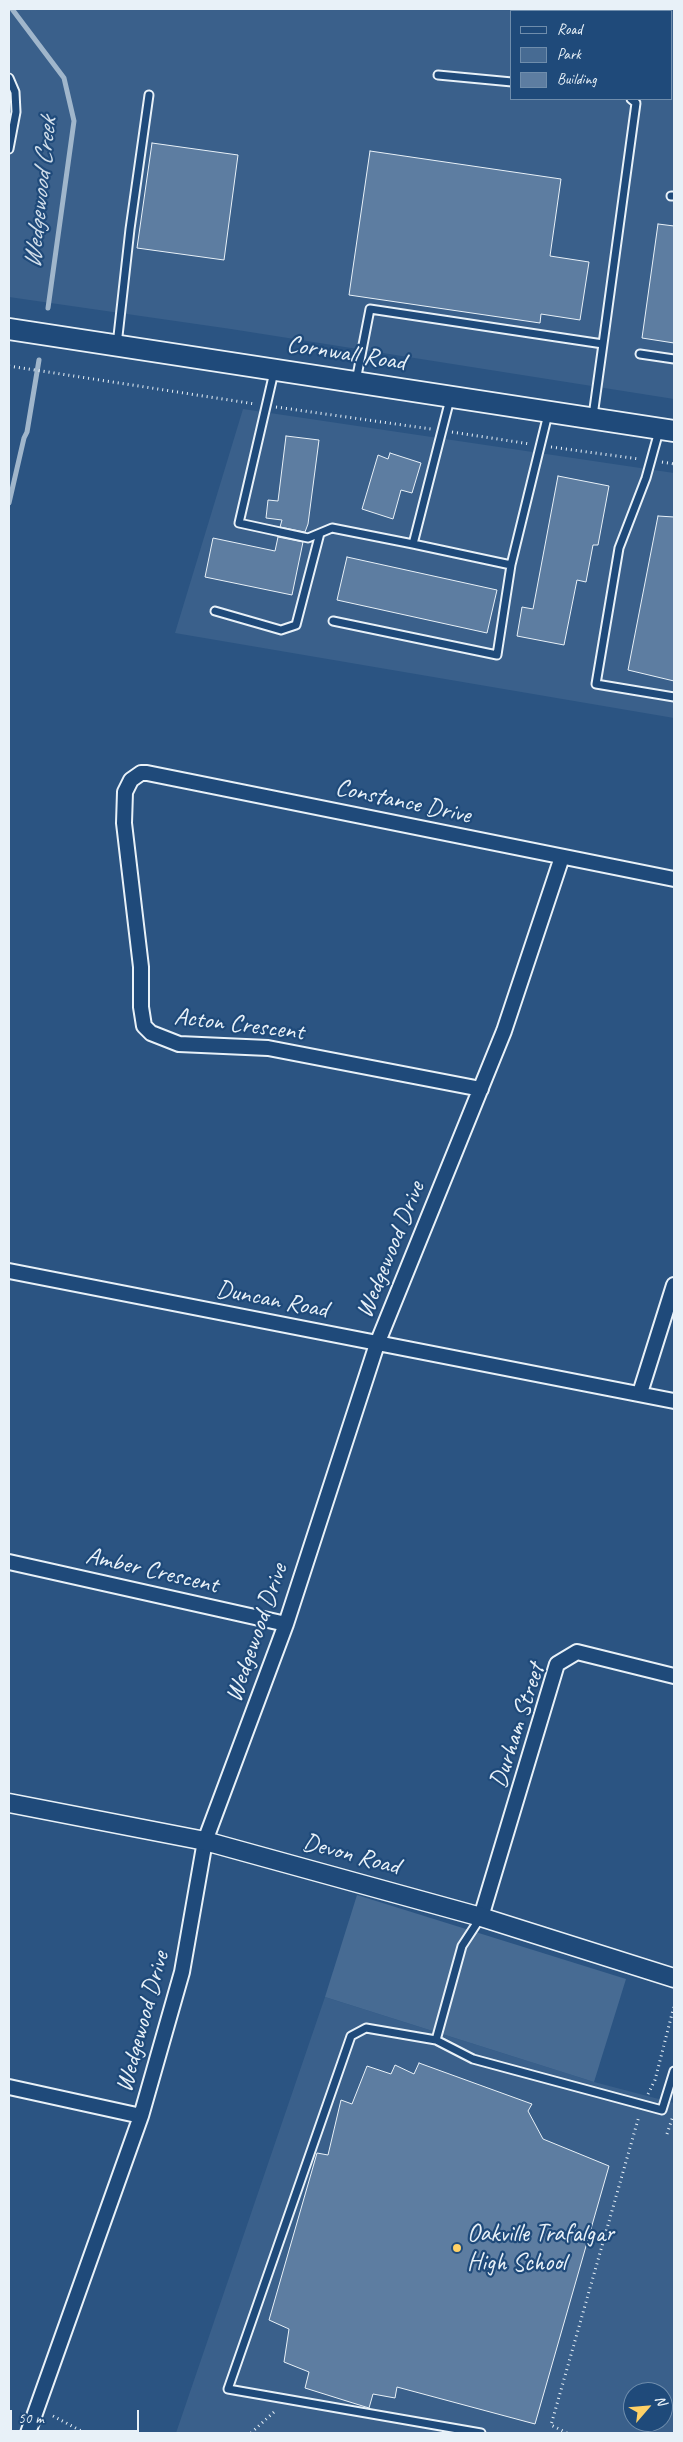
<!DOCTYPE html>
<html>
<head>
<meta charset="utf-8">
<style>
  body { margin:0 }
  #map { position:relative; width:683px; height:2442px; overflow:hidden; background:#2b5482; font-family:Caveat,sans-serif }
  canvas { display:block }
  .frame { position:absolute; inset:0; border:10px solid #e8f1f8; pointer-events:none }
  .legend { position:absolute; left:510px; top:10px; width:162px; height:90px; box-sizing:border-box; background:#1f4a7a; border:1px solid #6f8dac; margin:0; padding:6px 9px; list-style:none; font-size:15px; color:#e8f1f8 }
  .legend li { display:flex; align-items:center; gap:10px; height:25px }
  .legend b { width:25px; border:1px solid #6f8dac }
  .north { position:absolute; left:623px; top:2382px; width:50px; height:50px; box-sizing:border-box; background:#1f4a7a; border:1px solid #6f8dac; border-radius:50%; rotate:63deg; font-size:14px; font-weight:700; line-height:20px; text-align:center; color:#e8f1f8 }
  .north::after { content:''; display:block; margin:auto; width:18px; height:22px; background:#ffd166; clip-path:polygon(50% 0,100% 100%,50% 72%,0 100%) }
  .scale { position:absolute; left:10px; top:2410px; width:129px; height:22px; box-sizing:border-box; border:2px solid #e8f1f8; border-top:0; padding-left:6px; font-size:15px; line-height:18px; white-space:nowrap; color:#e8f1f8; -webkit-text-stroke:4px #1f4a7a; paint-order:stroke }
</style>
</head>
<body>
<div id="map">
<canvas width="683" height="2442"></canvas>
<div class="frame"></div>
<ul class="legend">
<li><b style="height:6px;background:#1f4a7a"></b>Road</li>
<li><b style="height:14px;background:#476b93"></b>Park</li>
<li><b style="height:14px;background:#5d7da1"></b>Building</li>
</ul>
<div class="north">N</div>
<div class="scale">50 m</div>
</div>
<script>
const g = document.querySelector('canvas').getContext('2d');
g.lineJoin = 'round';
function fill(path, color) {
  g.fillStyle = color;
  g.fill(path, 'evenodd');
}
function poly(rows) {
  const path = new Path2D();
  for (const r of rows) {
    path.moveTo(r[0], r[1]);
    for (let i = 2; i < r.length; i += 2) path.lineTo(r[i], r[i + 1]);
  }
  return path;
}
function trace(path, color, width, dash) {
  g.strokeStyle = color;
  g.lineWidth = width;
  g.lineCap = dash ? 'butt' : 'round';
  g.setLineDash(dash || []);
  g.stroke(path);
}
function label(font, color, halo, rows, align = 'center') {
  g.font = font + ' Caveat,sans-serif';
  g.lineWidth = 4.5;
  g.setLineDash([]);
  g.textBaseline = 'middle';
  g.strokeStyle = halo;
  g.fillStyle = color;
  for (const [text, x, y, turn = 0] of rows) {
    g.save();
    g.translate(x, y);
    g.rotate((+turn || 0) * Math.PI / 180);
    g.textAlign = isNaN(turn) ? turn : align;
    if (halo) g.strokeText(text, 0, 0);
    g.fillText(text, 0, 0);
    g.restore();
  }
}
fill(poly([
  [9,9,674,9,674,399,231,329,9,297],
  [512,11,672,11,672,99,512,99],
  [243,409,674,473,674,718,175,633],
  [325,1997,594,2082,674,2103,674,2433,176,2433],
  [633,2392,663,2392,663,2422,633,2422]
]), '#3a608b');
fill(poly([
  [357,1895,626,1979,594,2082,325,1997]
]), '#476b93');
trace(poly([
  [12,9,64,78,74,121,48,308],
  [9,503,24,438,27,432,39,360]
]), '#a0b6cb', 5);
const building = poly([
  [152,143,238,155,224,260,137,248,152,143],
  [370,151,561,179,550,256,589,262,580,320,541,314,540,323,349,295,370,151],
  [658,224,674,226,674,343,642,338,658,224],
  [286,436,319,440,308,524,305,532,280,527,282,520,266,518,268,500,278,501,286,436],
  [390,453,421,463,412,493,401,490,393,519,362,509,378,455,388,459,390,453],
  [558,476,609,486,598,545,593,545,586,582,577,580,564,645,517,636,522,607,533,609,558,476],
  [658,516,674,517,674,681,628,670,658,516],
  [278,537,303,542,292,595,205,577,213,538,275,551,278,537],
  [347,557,497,590,487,633,337,600,347,557],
  [419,2063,532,2104,528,2111,543,2139,609,2166,535,2424,397,2387,395,2398,373,2394,369,2408,305,2388,309,2372,284,2362,289,2329,269,2320,317,2153,328,2155,341,2100,352,2104,367,2066,391,2074,395,2065,414,2074,419,2063]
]);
fill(building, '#5d7da1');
trace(building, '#e8f1f8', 1);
const service = poly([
  [438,75,512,82],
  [9,78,15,92,16,112,9,149],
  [671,196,674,196],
  [603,344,636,103,631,99],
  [117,345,130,229,149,95],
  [640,354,674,359],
  [274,372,239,523,308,538,332,528,413,544],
  [356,381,370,309,603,344,593,416],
  [450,399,413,544,511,565,548,414],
  [659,431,646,478,619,548,596,684,674,697],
  [215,611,281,630,296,625,320,533],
  [333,621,497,655,511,565],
  [436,2040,462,1946,481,1917],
  [481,2433,228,2389,351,2036,366,2028,436,2040,473,2059,662,2110,674,2071]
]);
const minor = poly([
  [481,1089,268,1048,179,1044,151,1033,144,1026,141,1007,141,967,124,823,125,792,131,780,141,773,147,773,674,879],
  [9,1271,674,1401],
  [640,1393,674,1285],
  [9,1562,286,1624],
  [481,1917,557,1664,577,1652,674,1676],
  [9,2087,141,2116],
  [28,2433,141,2116,182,1972,205,1841,286,1624,377,1344,504,1031,562,857]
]);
const tertiary = poly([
  [9,1803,205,1841,481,1917,674,1978]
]);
const secondary = poly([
  [9,329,674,431]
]);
trace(service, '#e8f1f8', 11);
trace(minor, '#e8f1f8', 18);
trace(tertiary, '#e8f1f8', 21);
trace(secondary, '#e8f1f8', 24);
trace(poly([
  [9,366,255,404],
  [276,407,431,429],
  [452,432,530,444],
  [551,447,639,459],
  [662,462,674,464],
  [648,2094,655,2080,674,2006],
  [667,2134,673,2116],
  [53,2416,85,2433],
  [251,2433,274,2412],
  [567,2433,551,2425,639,2116]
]), '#e8f1f8', 3, [1, 4]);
trace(service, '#1f4a7a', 7);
trace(minor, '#1f4a7a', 14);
trace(tertiary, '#1f4a7a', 18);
trace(secondary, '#1f4a7a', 20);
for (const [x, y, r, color] of [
  [457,2248,5,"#ffd166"]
]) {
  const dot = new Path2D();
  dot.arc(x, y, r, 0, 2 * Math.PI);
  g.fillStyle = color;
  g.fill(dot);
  trace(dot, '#1f4a7a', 2);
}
label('25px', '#e8f1f8', '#1f4a7a', [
  ["Cornwall Road",346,354,9],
  ["Constance Drive",403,802,12],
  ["Acton Crescent",239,1025,7],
  ["Wedgewood Drive",391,1250,-68],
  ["Duncan Road",272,1300,11],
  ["Amber Crescent",152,1571,13],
  ["Wedgewood Drive",257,1633,-71],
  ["Durham Street",518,1726,-72],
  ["Devon Road",351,1855,15],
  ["Wedgewood Drive",143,2022,-75]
]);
label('25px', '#e8f1f8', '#1f4a7a', [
  ["Oakville Trafalgar",467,2234],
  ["High School",467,2263]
], 'left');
label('italic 26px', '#d0dde9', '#1f4a7a', [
  ["Wedgewood Creek",41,193,-84]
]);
</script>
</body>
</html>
